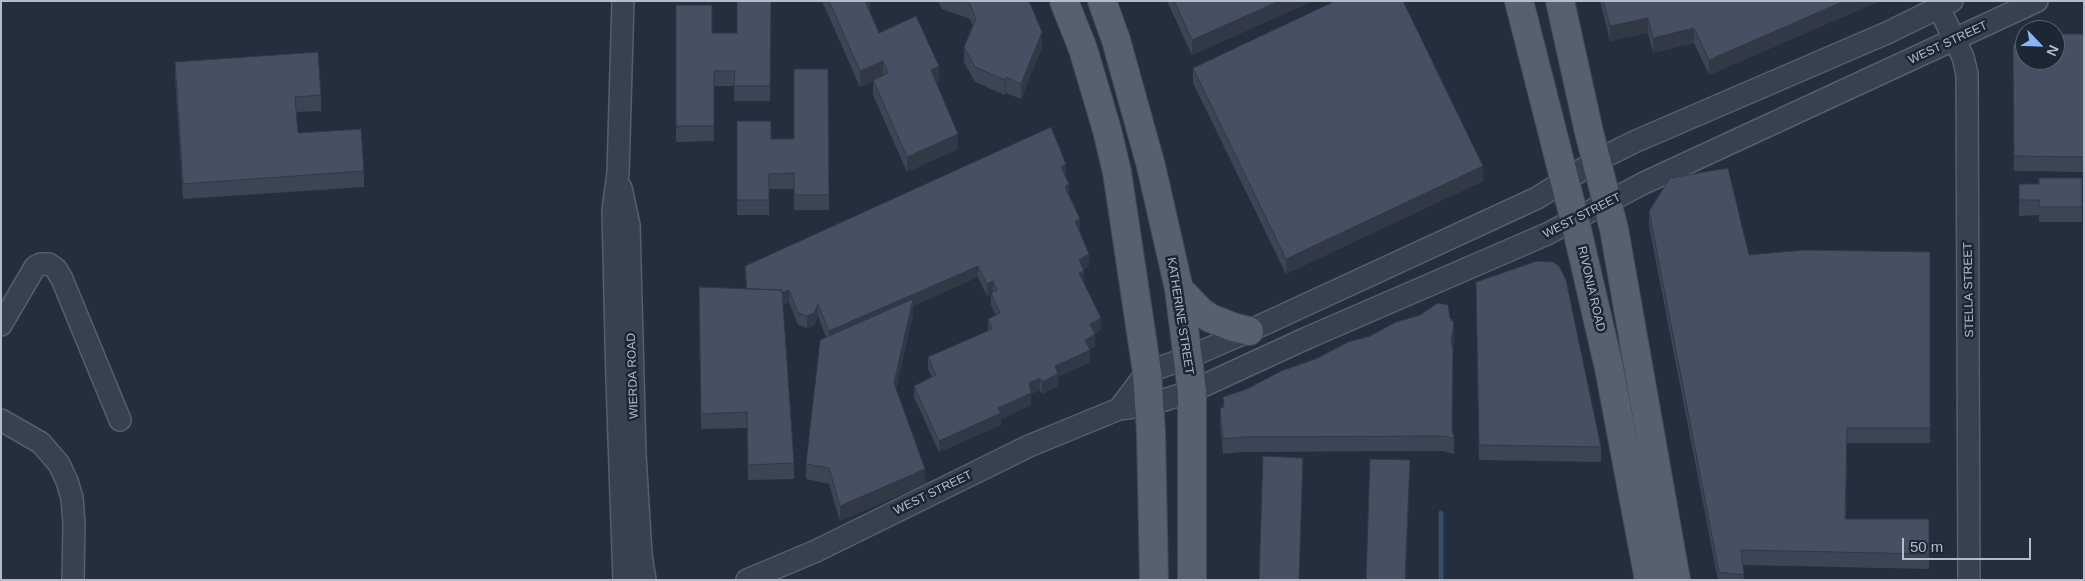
<!DOCTYPE html>
<html>
<head>
<meta charset="utf-8">
<style>
  body { margin:0 }
  #map { position:relative; width:2085px; height:581px; overflow:hidden; background:#242f3e; font-family:Helvetica,sans-serif }
  canvas { display:block }
  .frame { position:absolute; inset:0; border:2px solid #b4bcc9; pointer-events:none }
  .north { position:absolute; left:2015px; top:20px; width:50px; height:50px; box-sizing:border-box; background:#1d2633; border:1px solid #59626f; border-radius:50%; rotate:114deg; font-size:14px; font-weight:700; line-height:20px; text-align:center; color:#b4bcc9 }
  .north::after { content:''; display:block; margin:auto; width:18px; height:22px; background:#8ab4f8; clip-path:polygon(50% 0,100% 100%,50% 72%,0 100%) }
  .scale { position:absolute; left:1902px; top:538px; width:129px; height:22px; box-sizing:border-box; border:2px solid #b4bcc9; border-top:0; padding-left:6px; font-size:15px; line-height:18px; white-space:nowrap; color:#b4bcc9; -webkit-text-stroke:4px #1d2633; paint-order:stroke }
</style>
</head>
<body>
<div id="map">
<canvas width="2085" height="581"></canvas>
<div class="frame"></div>
<div class="north">N</div>
<div class="scale">50 m</div>
</div>
<script>
const g = document.querySelector('canvas').getContext('2d');
g.lineJoin = 'round';
function poly(rows) {
  const path = new Path2D();
  for (const r of rows) {
    path.moveTo(r[0], r[1]);
    for (let i = 2; i < r.length; i += 2) path.lineTo(r[i], r[i + 1]);
  }
  return path;
}
function trace(path, color, width, dash) {
  g.strokeStyle = color;
  g.lineWidth = width;
  g.lineCap = dash ? 'butt' : 'round';
  g.setLineDash(dash || []);
  g.stroke(path);
}
function fill(path, color) {
  g.fillStyle = color;
  g.fill(path, 'evenodd');
}
function label(font, color, halo, rows, align = 'center') {
  g.font = font + ' Helvetica,sans-serif';
  g.lineWidth = 5;
  g.setLineDash([]);
  g.textBaseline = 'middle';
  g.strokeStyle = halo;
  g.fillStyle = color;
  for (const [text, x, y, turn = 0] of rows) {
    g.save();
    g.translate(x, y);
    g.rotate((+turn || 0) * Math.PI / 180);
    g.textAlign = isNaN(turn) ? turn : align;
    if (halo) g.strokeText(text, 0, 0);
    g.fillText(text, 0, 0);
    g.restore();
  }
}
trace(poly([
  [1441,580,1441,513]
]), '#394c67', 5);
const minor = poly([
  [623,1,618,173,613,210,617,381,624,580],
  [1939,8,1963,57,1967,74,1969,580],
  [621,188,629,225,635,455,641,555,645,580],
  [1,325,35,267,41,264,49,264,56,269,62,279,120,420],
  [1119,409,1147,372,1187,358,1249,331,1537,198,1596,161,1634,142,1889,32,1952,1],
  [1,420,41,443,59,464,67,481,72,498,74,523,73,580],
  [747,580,816,551,1029,446,1119,409,1149,405,1192,391,1307,338,1547,234,1644,183,2037,1]
]);
const major = poly([
  [1064,1,1083,49,1107,130,1117,172,1147,372,1151,432,1154,580],
  [1102,1,1116,40,1151,166,1179,289,1192,391,1192,580],
  [1519,1,1575,221,1609,368,1649,580],
  [1560,1,1589,132,1614,229,1676,580],
  [1179,289,1200,311,1210,318,1233,327,1249,331]
]);
trace(minor, '#565f6c', 24);
trace(major, '#414a57', 30);
trace(minor, '#38414e', 21);
trace(major, '#56606e', 28);
fill(poly([
  [771,1,770,101,734,101,734,86,714,86,714,141,676,142,676,5,712,33,737,33],
  [822,1,870,1,869,11,879,33,939,82,936,83,958,149,907,172,873,95,873,81,860,87],
  [938,1,1026,1,1042,47,1021,99,1006,93,1005,95,975,82,964,62,964,47,973,26,970,19,942,9],
  [1167,1,1313,1,1192,55],
  [1600,1,1880,1,1709,75,1694,43,1653,53,1648,33,1610,41],
  [2084,34,2084,172,2014,171,2013,46],
  [175,62,321,95,321,111,296,112,298,133,364,171,364,187,183,199,175,77],
  [1193,68,1483,181,1286,274,1193,83],
  [828,69,829,210,794,210,794,189,769,189,769,215,737,215,737,121,771,139,794,139],
  [1065,176,1069,196,1089,266,1083,269,1083,283,1101,329,1094,334,1095,346,1090,349,1090,362,1058,377,1058,386,1042,394,1040,390,1031,394,1031,405,1001,419,1001,425,939,452,914,397,914,386,932,377,928,369,928,357,988,331,988,319,996,315,991,305,991,294,987,296,978,277,913,306,913,314,896,389,925,484,840,521,829,484,806,479,806,464,826,337,818,316,814,325,807,328,798,325,789,302,783,305,794,463,794,479,748,480,747,428,701,429,699,302,746,289,745,266,1066,176],
  [2082,178,2082,222,2039,222,2039,215,2019,216,2019,184,2039,184],
  [1649,211,1749,255,1930,252,1930,443,1847,443,1846,519,1929,519,1929,569,1743,565,1744,580,1718,580,1649,226],
  [1476,297,1601,447,1601,462,1479,460],
  [1454,338,1453,346,1452,430,1454,438,1454,454,1442,451,1243,452,1223,454,1220,423,1220,408,1223,407,1223,397]
]), '#3b4654');
fill(poly([
  [864,1,870,1,870,11,864,14],
  [1279,1,1313,1,1192,55,1192,40],
  [1844,1,1880,1,1709,75,1709,60],
  [1648,18,1648,33,1610,41,1610,26],
  [1694,28,1694,43,1653,53,1653,38],
  [1042,32,1042,47,1021,99,1021,84],
  [883,61,883,76,860,87,860,71],
  [939,66,939,82,931,85,931,70],
  [1006,77,1006,93,1005,95,1005,80],
  [958,134,958,149,907,172,907,157],
  [1066,164,1066,176,1061,179,1061,167],
  [1483,166,1483,181,1286,274,1286,259],
  [1069,184,1069,196,1065,187],
  [1080,219,1080,231,1075,221],
  [1089,254,1089,266,1079,272,1079,260],
  [978,266,978,277,913,306,913,314,894,398,829,343,829,331],
  [1084,271,1084,283,1079,273],
  [993,281,993,293,987,296,987,284],
  [789,290,789,302,782,305,782,293],
  [818,304,818,316,814,325,807,328,807,316],
  [1101,318,1101,329,1090,336,1090,324],
  [1454,323,1454,338,1451,357,1451,342],
  [1095,334,1095,346,1085,352,1085,340],
  [1090,350,1090,362,1058,377,1058,386,1042,394,1042,382,1055,366],
  [1040,378,1040,390,1031,394,1031,405,1001,419,1001,425,939,452,939,441,998,408,1029,383],
  [1410,460,1406,580,1405,580],
  [925,469,925,484,840,521,840,506]
]), '#303945');
const building = poly([
  [737,1,771,1,770,86,734,86,735,71,714,71,714,126,676,126,676,5,712,5,712,33,737,33,737,1],
  [829,1,865,1,879,33,916,16,939,66,931,70,958,134,907,157,873,80,888,73,883,61,860,71,829,1],
  [963,1,1026,1,1030,3,1042,32,1021,84,1006,77,1005,80,975,67,964,47,976,19,970,4,963,1],
  [1174,1,1279,1,1192,40,1174,1],
  [1335,1,1403,1,1483,166,1286,259,1193,68,1335,1],
  [1603,1,1844,1,1709,60,1694,28,1653,38,1648,18,1610,26,1603,1],
  [2024,34,2025,34,2025,60,2055,60,2055,34,2084,34,2084,157,2014,156,2013,46,2024,34],
  [318,52,321,95,295,97,298,133,361,129,364,171,183,184,175,62,318,52],
  [794,69,828,69,829,195,794,195,794,173,769,174,769,200,737,200,737,121,771,121,771,139,794,139,794,69],
  [1051,127,1066,164,1061,167,1069,184,1065,187,1080,219,1075,221,1089,254,1079,260,1084,271,1079,273,1101,318,1090,324,1095,334,1085,340,1090,350,1055,366,1058,374,1042,382,1040,378,1029,383,1031,393,998,408,1001,413,939,441,914,386,936,375,928,357,992,329,988,319,1000,313,991,293,997,290,993,281,987,284,978,266,829,331,818,304,814,313,807,316,798,313,789,290,782,293,782,290,747,289,745,266,1051,127],
  [1728,168,1749,255,1804,250,1930,252,1930,428,1847,428,1845,519,1929,519,1929,554,1741,550,1744,575,1719,572,1649,211,1670,178,1728,168],
  [2039,178,2082,178,2082,207,2039,207,2039,200,2019,200,2019,184,2039,184,2039,178],
  [1537,261,1553,262,1559,266,1566,280,1601,447,1479,445,1476,282,1537,261],
  [699,287,782,290,794,463,748,465,747,412,701,414,699,287],
  [913,299,894,383,925,469,840,506,829,468,806,464,820,340,913,299],
  [1438,303,1448,305,1450,318,1454,323,1451,342,1453,347,1452,429,1454,438,1442,436,1243,437,1223,439,1220,408,1224,407,1223,397,1247,389,1281,371,1318,358,1348,342,1370,336,1396,322,1420,315,1438,303],
  [1263,456,1303,458,1299,580,1259,580,1263,456],
  [1370,459,1410,460,1405,580,1366,580,1370,459]
]);
fill(building, '#455162');
trace(building, '#303945', 1);
label('12px', '#b4bcc9', '#1d2633', [
  ["WEST STREET",1948,43,-25],
  ["WEST STREET",1582,216,-27],
  ["RIVONIA ROAD",1591,289,77],
  ["STELLA STREET",1969,290,-91],
  ["KATHERINE STREET",1180,316,81],
  ["WIERDA ROAD",633,376,-92],
  ["WEST STREET",933,493,-26]
]);
</script>
</body>
</html>
